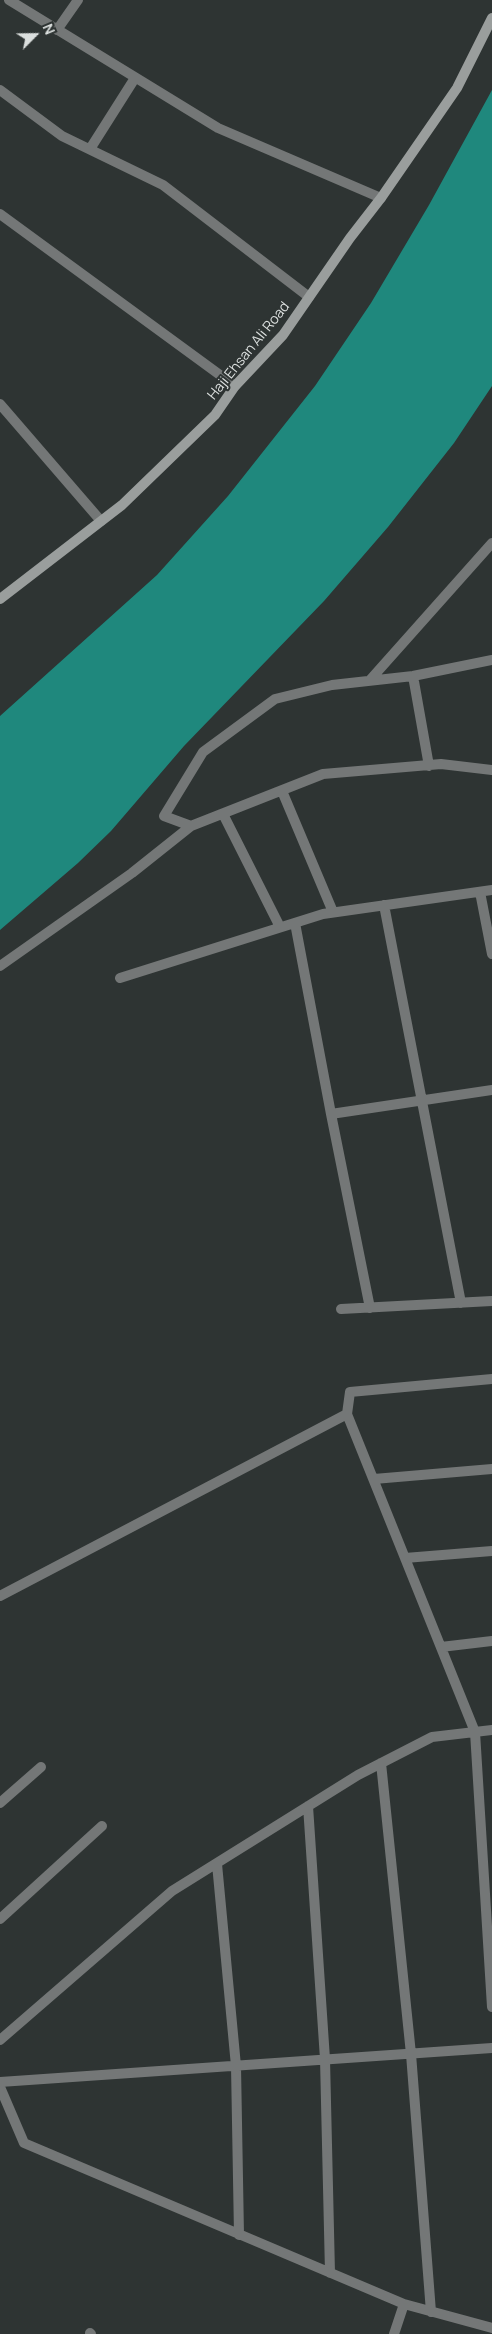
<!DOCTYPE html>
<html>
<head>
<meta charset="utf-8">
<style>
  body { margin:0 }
  #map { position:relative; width:492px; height:2334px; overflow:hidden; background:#2e3433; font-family:Manrope,sans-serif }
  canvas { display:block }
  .north { position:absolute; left:10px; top:10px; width:50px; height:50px; -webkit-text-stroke:4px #2e3433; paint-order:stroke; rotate:67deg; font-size:14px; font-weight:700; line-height:20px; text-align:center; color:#dbdfde }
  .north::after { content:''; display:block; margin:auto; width:18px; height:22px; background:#dbdfde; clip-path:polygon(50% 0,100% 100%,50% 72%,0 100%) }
</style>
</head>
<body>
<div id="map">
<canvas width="492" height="2334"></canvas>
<div class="north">N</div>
</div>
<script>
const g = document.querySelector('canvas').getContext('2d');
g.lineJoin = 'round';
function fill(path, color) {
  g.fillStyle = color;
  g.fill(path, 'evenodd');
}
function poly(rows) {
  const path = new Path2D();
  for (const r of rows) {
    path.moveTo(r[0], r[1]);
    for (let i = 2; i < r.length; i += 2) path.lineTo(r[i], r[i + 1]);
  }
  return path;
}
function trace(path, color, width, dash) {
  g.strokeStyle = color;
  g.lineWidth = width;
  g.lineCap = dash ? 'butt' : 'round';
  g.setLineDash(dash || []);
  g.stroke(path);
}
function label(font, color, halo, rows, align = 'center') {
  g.font = font + ' Manrope,sans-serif';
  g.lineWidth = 4;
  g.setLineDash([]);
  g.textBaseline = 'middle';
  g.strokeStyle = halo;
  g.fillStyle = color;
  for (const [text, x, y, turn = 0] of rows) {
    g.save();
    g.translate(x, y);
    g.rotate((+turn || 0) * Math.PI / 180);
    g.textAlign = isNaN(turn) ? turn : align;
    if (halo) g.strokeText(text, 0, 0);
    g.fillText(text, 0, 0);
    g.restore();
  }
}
fill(poly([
  [492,90,492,386,454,443,388,527,324,601,184,746,111,831,78,863,0,930,0,716,157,575,228,496,315,386,371,303,429,205]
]), '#1f887d');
trace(poly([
  [9,0,218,128,381,198],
  [57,30,78,0],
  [0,90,62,136,163,185,309,297],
  [90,149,135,78],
  [0,214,235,386],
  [0,404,101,521],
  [492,660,413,676,332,685,275,699,203,752,164,816,191,826,323,774,441,764,492,770],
  [413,676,429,766],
  [370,680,492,543],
  [282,791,333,912],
  [223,814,280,927],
  [480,892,492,954],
  [384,905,461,1303],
  [295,923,331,1114,370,1308],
  [0,966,132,873,191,826],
  [120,978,323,914,492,890],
  [331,1114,492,1090],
  [341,1309,492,1301],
  [347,1414,350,1392,492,1379],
  [374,1479,492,1469],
  [405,1558,492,1551],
  [0,1596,347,1414,475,1732,492,2007],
  [441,1647,492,1641],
  [381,1763,411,2054,431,2312],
  [0,1803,41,1767],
  [308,1806,325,2059,330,2273],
  [217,1864,236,2066,239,2235],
  [0,1919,102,1826],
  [0,2040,172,1891,358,1775,432,1737,492,1730],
  [0,2082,492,2048],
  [0,2087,24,2143,404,2304,394,2334],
  [404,2304,492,2328],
  [90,2333,91,2334]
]), '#747777', 10);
trace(poly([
  [0,599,122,505,215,415,235,386,283,335,350,238,381,198,457,88,492,18]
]), '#9a9e9d', 10);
label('14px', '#dbdfde', '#2e3433', [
  ["Haji Ehsan Ali Road",249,351,-51]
]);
</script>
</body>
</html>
